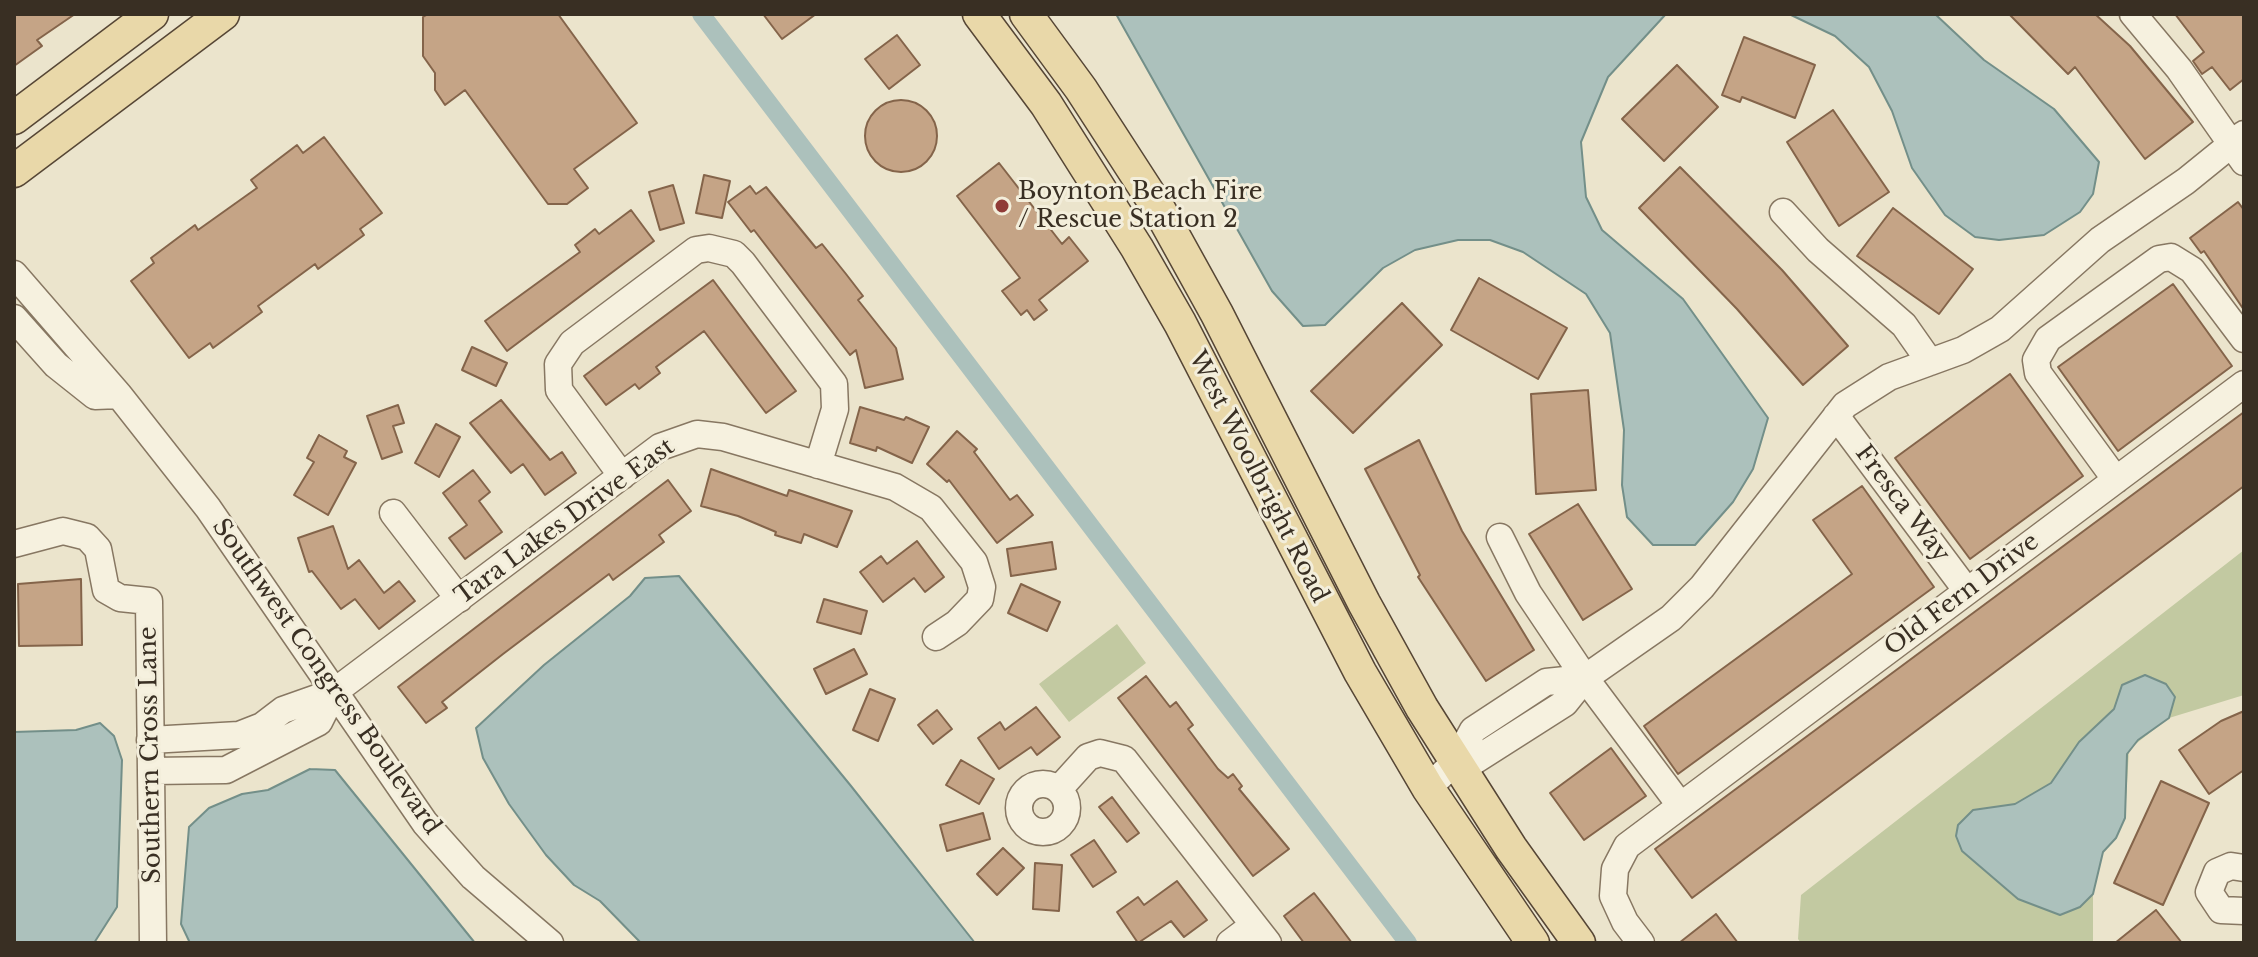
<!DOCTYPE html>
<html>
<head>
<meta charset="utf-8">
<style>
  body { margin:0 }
  #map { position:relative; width:2258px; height:957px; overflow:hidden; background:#ebe4cc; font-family:"Libre Baskerville",serif }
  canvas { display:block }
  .frame { position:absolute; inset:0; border:16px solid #392f23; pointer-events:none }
</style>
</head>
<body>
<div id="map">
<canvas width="2258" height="957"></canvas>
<div class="frame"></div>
</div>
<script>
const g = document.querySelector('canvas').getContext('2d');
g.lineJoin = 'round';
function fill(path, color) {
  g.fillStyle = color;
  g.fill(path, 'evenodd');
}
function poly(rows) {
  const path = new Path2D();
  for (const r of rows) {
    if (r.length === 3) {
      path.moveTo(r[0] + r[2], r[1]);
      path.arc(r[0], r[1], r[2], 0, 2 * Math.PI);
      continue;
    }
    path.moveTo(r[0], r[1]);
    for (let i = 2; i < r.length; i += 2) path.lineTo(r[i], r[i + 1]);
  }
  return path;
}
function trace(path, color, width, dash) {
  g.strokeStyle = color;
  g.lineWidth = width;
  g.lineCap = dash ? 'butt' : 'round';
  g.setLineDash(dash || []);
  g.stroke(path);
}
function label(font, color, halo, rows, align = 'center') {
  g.font = font + ' "Libre Baskerville",serif';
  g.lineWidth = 6;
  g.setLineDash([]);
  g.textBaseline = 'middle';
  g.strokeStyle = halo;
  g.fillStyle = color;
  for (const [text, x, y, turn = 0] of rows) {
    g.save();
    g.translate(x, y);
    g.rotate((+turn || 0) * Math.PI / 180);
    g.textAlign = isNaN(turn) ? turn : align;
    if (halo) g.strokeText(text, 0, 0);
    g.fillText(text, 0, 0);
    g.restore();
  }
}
fill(poly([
  [2244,550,2244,695,2169,718,2129,749,2125,818,2116,838,2103,852,2093,894,2093,943,1801,943,1798,939,1801,895],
  [1117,624,1146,663,1069,722,1039,684]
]), '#c2c9a1');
const water = poly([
  [1116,14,1666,14,1608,77,1581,142,1586,197,1602,230,1683,299,1768,418,1753,469,1733,502,1695,545,1653,545,1627,517,1622,485,1624,430,1610,333,1586,294,1523,252,1490,240,1458,240,1415,250,1383,268,1325,325,1303,326,1272,291,1116,14],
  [1789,14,1935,14,1984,60,2054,109,2099,162,2093,194,2080,212,2044,235,1999,240,1975,237,1945,215,1912,168,1892,111,1869,67,1835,36,1789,14],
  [679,576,851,786,975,943,641,943,600,901,574,885,546,855,509,804,483,758,476,728,544,665,630,596,645,578,679,576],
  [2145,675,2166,684,2175,697,2169,718,2138,740,2127,754,2125,818,2116,838,2103,852,2093,894,2080,907,2060,915,2018,899,1962,851,1956,836,1958,825,1973,810,2015,804,2051,783,2079,742,2114,709,2122,685,2145,675],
  [100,723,114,736,122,760,117,907,94,943,14,943,14,732,76,730,100,723],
  [310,769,335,770,475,943,190,943,181,924,189,827,209,808,242,794,268,790,310,769]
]);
fill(water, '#acc1bc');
trace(water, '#738f89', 2);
trace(poly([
  [701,14,1408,943]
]), '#acc1bc', 18);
const building = poly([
  [14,14,75,14,37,40,42,46,14,66,14,14],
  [428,14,558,14,637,123,574,169,588,188,567,204,548,204,465,90,445,105,435,90,435,73,423,56,423,17,428,14],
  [763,14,816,14,782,39,763,14],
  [2009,14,2095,14,2130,46,2193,122,2145,159,2075,67,2068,74,2009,14],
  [2175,14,2244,14,2244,79,2230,90,2212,67,2202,74,2193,61,2204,52,2175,14],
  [897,35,920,65,889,89,865,59,897,35],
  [1744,37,1815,65,1795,118,1742,97,1740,102,1722,95,1744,37],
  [1677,65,1718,107,1664,161,1622,119,1677,65],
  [901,136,36],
  [1833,110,1889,192,1839,226,1787,142,1833,110],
  [324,137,382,213,360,229,364,235,318,269,315,264,258,306,262,312,213,348,210,343,189,358,131,281,154,263,151,258,195,225,198,230,257,188,251,180,297,145,303,153,324,137],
  [999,163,1062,244,1069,237,1088,261,1039,300,1047,310,1034,320,1027,310,1021,315,1002,291,1020,278,957,196,999,163],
  [1680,167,1782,270,1848,346,1803,385,1737,309,1639,208,1680,167],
  [704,175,730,181,722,218,696,213,704,175],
  [673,185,684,223,660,230,649,192,673,185],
  [750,186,756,194,766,187,816,248,822,244,846,274,863,296,858,300,896,348,903,379,865,388,856,350,850,355,754,230,751,232,728,202,750,186],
  [2238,202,2244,210,2244,310,2204,251,2201,253,2190,238,2238,202],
  [1893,208,1973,269,1939,314,1857,256,1893,208],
  [631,210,654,241,507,351,485,321,580,252,575,245,595,229,599,234,631,210],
  [1479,278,1567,328,1538,379,1451,330,1479,278],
  [713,280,796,391,766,413,704,331,656,367,660,373,639,389,635,384,606,405,584,376,713,280],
  [2173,284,2232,366,2118,451,2058,367,2173,284],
  [1402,303,1442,345,1353,433,1311,391,1402,303],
  [472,347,507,363,496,386,462,370,472,347],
  [2010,374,2083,476,1970,559,1895,458,2010,374],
  [1588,390,1596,490,1536,494,1531,394,1588,390],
  [501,400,550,460,562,452,576,473,545,495,523,464,511,473,470,423,501,400],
  [398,405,404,423,393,426,402,452,382,459,367,416,398,405],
  [860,407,904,420,906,417,929,427,912,463,877,447,876,451,850,443,860,407],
  [2244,412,2244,486,1692,898,1655,849,2244,412],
  [436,424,460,437,439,477,415,463,436,424],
  [957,431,977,449,974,452,1010,500,1017,495,1033,515,997,543,949,480,947,482,927,464,957,431],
  [319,435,347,451,344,457,356,463,328,515,294,495,314,462,307,458,319,435],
  [1419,440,1462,531,1534,650,1486,681,1418,577,1420,575,1365,469,1419,440],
  [711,469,787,496,789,490,852,511,837,547,804,534,801,543,775,535,776,532,738,516,701,506,711,469],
  [473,470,490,492,479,501,502,532,465,559,449,538,467,525,443,493,473,470],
  [668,480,691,511,659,535,664,542,613,580,609,574,503,654,442,702,447,708,426,723,398,687,668,480],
  [1862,486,1934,587,1678,774,1644,726,1852,574,1813,520,1862,486],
  [1578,504,1632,589,1583,620,1529,534,1578,504],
  [333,526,348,569,359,560,384,593,399,581,415,601,379,629,355,599,341,609,312,571,309,572,298,538,333,526],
  [917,541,944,577,925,592,914,578,883,602,860,572,881,556,887,564,917,541],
  [1052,542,1056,569,1011,576,1007,549,1052,542],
  [81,579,82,645,19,646,18,584,81,579],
  [1021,584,1060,602,1047,631,1008,613,1021,584],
  [824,599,867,611,861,634,817,622,824,599],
  [854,649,867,674,826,694,814,669,854,649],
  [1146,676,1170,707,1176,702,1193,725,1188,729,1218,769,1228,778,1233,774,1242,786,1239,789,1289,849,1253,876,1118,698,1146,676],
  [870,689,895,699,878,741,853,730,870,689],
  [1036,707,1060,737,1037,755,1031,747,999,769,978,738,1000,722,1005,730,1036,707],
  [937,710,952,729,933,744,918,725,937,710],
  [2244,711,2244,770,2209,794,2179,750,2221,721,2244,711],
  [1611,748,1646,796,1584,840,1550,793,1611,748],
  [961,760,994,779,979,804,946,785,961,760],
  [2161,781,2209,803,2163,905,2114,883,2161,781],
  [1112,797,1139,833,1127,842,1099,807,1112,797],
  [983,813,990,839,947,851,940,825,983,813],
  [1094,840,1116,872,1093,887,1071,855,1094,840],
  [1003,848,1024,868,997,895,977,874,1003,848],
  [1035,863,1062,865,1059,911,1033,909,1035,863],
  [1177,881,1207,920,1184,937,1171,921,1138,943,1117,912,1138,897,1144,905,1177,881],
  [1314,893,1331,915,1352,943,1304,943,1284,916,1314,893],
  [2156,910,2182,943,2115,943,2156,910],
  [1716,914,1738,943,1679,943,1716,914]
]);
fill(building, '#c5a486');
trace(building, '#84644a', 2);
const minor = poly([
  [2133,14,2179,69,2244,162],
  [1783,212,1818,250,1904,325,1930,362],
  [14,274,119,395,208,508,425,823,473,877,550,943],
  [14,318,56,365,95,396,119,395],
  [1836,416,1967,591],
  [622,476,559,390,558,364,572,343,696,250,709,248,734,254,743,263,834,384,835,409,818,465],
  [2116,480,2038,373,2036,360,2048,339,2159,259,2171,257,2192,270,2244,339],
  [393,513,459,599],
  [1500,537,1528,593,1585,678,1680,805],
  [14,544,63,531,87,537,98,549,106,590,120,598,149,601,153,943],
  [150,740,239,735,262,726,283,710,334,692,660,447,697,434,723,437,895,487,931,508,974,562,982,587,980,599,957,623,936,637],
  [1456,761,1474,761,1565,703,1585,678,1671,618,1702,587,1845,405,1889,377,1963,350,2000,329,2100,240,2186,181,2244,134],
  [151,771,226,770,319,722,334,692],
  [1043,808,24],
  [1428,788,1456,761,1473,730,1546,682,1585,678],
  [1059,789,1088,757,1100,753,1124,759,1268,943],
  [2244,868,2231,866,2217,872,2209,892,2221,910,2244,911],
  [1230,943,1254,925],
  [1641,943,1625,922,1613,896,1615,869,1627,846,2244,384]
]);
const major = poly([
  [979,14,1046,104,1137,248,1180,323,1360,672,1428,788,1533,943],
  [1026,14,1081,89,1160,211,1217,314,1364,603,1422,708,1511,848,1579,943],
  [14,118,152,14],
  [14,171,223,14]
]);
trace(minor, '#877762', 29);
trace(major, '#564635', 35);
trace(minor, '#f6f1df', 26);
trace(major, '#e9d8a9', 32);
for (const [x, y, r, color] of [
  [1002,206,8,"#903b37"]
]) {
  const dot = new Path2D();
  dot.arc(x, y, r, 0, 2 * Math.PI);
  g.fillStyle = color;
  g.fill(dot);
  trace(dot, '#f3eedb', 3);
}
label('24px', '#392f23', '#f3eedb', [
  ["Boynton Beach Fire",1018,192],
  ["/ Rescue Station 2",1018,220]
], 'left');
label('24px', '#392f23', '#f3eedb', [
  ["West Woolbright Road",1258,477,63],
  ["Fresca Way",1902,504,53],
  ["Tara Lakes Drive East",565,522,-36],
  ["Old Fern Drive",1962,595,-37],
  ["Southwest Congress Boulevard",326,677,55],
  ["Southern Cross Lane",151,755,-91]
]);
</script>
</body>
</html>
